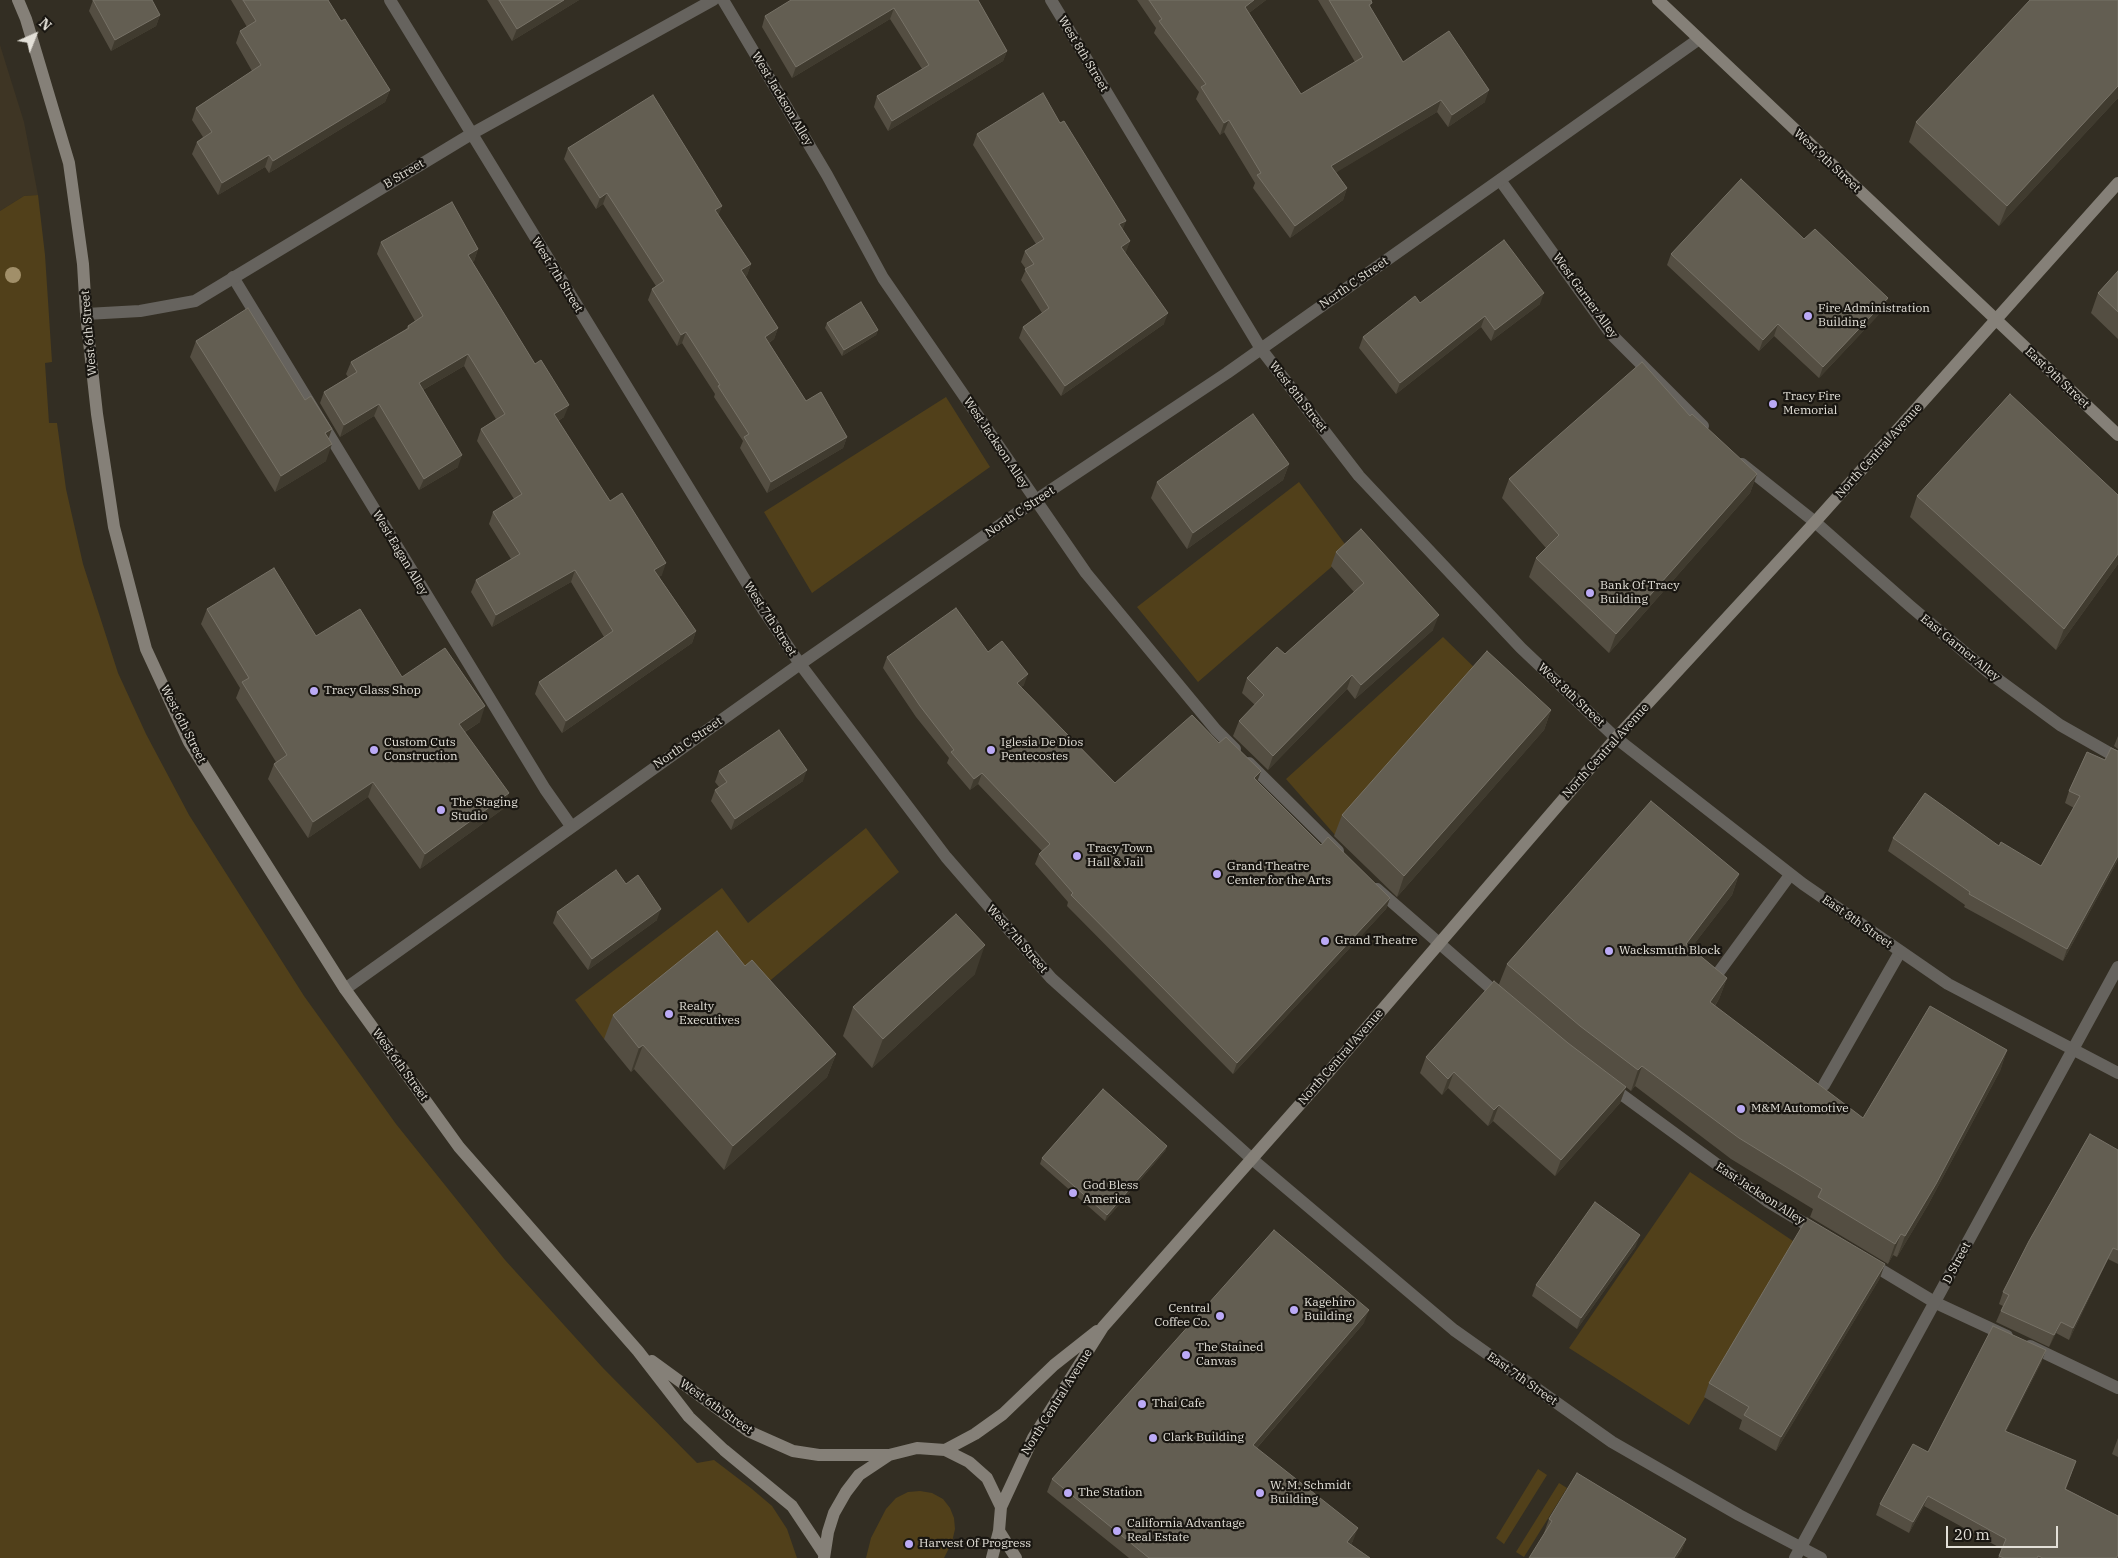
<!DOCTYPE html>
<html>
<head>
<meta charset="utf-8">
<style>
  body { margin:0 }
  #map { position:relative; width:2118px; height:1558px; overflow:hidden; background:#332e23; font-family:"IBM Plex Serif",serif }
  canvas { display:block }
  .north { position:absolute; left:10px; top:10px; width:50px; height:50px; -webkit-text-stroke:4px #191611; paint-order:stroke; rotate:44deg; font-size:14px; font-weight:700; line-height:20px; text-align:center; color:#e3e0d8 }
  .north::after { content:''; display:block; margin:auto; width:18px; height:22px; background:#e3e0d8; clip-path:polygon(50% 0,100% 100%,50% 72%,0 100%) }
  .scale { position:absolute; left:1946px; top:1526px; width:112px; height:22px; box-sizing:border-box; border:2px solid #e3e0d8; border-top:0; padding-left:6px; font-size:15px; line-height:18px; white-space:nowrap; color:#e3e0d8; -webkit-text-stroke:4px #191611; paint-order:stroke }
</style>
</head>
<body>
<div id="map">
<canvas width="2118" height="1558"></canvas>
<div class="north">N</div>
<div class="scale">20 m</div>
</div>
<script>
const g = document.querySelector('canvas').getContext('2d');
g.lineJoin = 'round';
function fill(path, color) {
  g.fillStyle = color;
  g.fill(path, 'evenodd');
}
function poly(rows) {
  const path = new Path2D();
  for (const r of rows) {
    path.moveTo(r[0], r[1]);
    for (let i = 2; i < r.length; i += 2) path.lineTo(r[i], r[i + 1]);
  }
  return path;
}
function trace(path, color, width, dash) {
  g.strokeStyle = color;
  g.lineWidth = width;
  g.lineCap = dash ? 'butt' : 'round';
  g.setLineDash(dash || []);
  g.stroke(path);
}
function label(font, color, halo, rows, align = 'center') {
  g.font = font + ' "IBM Plex Serif",serif';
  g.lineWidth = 4.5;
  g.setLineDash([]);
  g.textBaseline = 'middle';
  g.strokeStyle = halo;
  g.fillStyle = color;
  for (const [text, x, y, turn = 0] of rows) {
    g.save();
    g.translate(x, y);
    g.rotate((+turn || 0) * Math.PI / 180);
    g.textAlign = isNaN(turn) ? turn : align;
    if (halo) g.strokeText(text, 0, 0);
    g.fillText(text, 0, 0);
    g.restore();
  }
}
fill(poly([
  [0,45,24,122,38,195,24,196,0,211]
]), '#3e3524');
fill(poly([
  [38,195,45,255,52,362,45,363,49,423,57,423,66,489,83,564,118,673,146,734,189,815,304,996,396,1124,505,1260,603,1368,697,1463,714,1460,752,1489,772,1506,787,1529,797,1558,0,1558,0,211,24,196],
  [946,397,990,467,812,593,764,512],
  [1299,482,1350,551,1198,682,1137,607],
  [1443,637,1479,672,1335,835,1286,779],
  [866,828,899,872,753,995,708,955,604,1039,575,1000,722,888,748,923],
  [1690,1172,1796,1243,1689,1425,1569,1348],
  [1538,1469,1547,1475,1504,1544,1496,1538],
  [1559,1483,1567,1488,1524,1557,1516,1552],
  [920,1491,932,1493,943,1499,950,1508,954,1518,955,1529,952,1542,944,1558,866,1558,871,1538,886,1509,896,1498,908,1492]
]), '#51401a');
trace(poly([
  [723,0,827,175,883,278,1086,573,1216,730,1235,749],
  [1500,180,1611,334,1703,426],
  [233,277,545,789,571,826],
  [1742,464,1815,522,1910,606,1988,672,2060,725,2118,758],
  [1249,763,1338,851],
  [1377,889,1502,998],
  [1713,980,1790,875],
  [1824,1085,1900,952],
  [1610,1086,1767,1201,1817,1231],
  [1868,1262,1936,1303,2007,1336],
  [2030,1346,2118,1388]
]), '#66635e', 12);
trace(poly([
  [390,0,764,611,800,664,946,857,1051,978,1252,1159,1454,1330,1612,1442,1739,1515,1821,1558],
  [1051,0,1261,349,1359,476,1521,648,1616,738,1803,884,1948,984,2118,1073],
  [86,314,140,311,195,301,473,133,713,0],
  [345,989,800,664,1036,500,1227,373,1699,39],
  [1795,1558,2118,967]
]), '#66635e', 12);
trace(poly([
  [18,0,26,19,69,163,83,264,86,314,97,414,114,527,146,649,189,742,345,989,459,1147,638,1351,689,1417,724,1450,792,1506,824,1554],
  [1658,0,2118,435],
  [652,1361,748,1431,793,1451,819,1455,889,1455],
  [945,1450,975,1434,1003,1414,1054,1365,1097,1331],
  [1001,1507,1033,1438,1103,1327,1326,1075,1616,738,1815,522,2118,183],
  [999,1531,1016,1558],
  [824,1558,828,1532,834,1513,846,1492,859,1475,889,1455,917,1448,945,1450,969,1462,987,1478,1001,1507,999,1531,992,1558]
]), '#858078', 12);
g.fillStyle = '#a18f69';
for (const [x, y] of [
  [13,275]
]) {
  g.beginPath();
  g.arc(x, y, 8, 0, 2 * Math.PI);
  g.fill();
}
fill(poly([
  [93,0,160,15,156,26,111,51,89,11],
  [231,0,328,0,341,21,390,90,385,102,269,173,265,167,218,195,192,154,197,142,203,137,192,120,196,108,252,71,236,43,240,31,247,27],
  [487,0,579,0,512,41],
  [978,0,1007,51,1003,61,888,131,874,107,877,96,922,69,890,19,792,78,762,27,765,16],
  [1137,0,1266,0,1249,13,1301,94,1355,62,1318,0,1371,0,1370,8,1403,62,1485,102,1448,127,1437,112,1336,172,1347,188,1343,200,1290,238,1253,188,1255,183,1224,132,1220,135,1196,99,1199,92,1154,33,1156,28],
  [2118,0,2118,98,1999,226,1909,142,1916,122],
  [977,134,1122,230,1130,241,1125,253,1164,324,1061,396,1019,338,1023,327,1042,313,1021,280,1026,269,1021,262,1025,251,1036,244,973,145],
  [568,148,722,206,718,215,751,264,747,275,745,277,778,328,774,339,769,343,806,401,847,437,843,448,767,493,740,448,743,441,714,397,715,394,682,343,677,346,648,300,652,289,656,286,603,204,596,209,564,159],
  [1804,239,1888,298,1884,309,1819,378,1774,336,1759,351,1667,265,1671,254],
  [381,242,478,249,474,261,472,262,564,417,558,421,610,501,662,575,659,577,696,631,692,643,562,733,535,694,539,682,604,637,571,582,492,627,471,592,476,580,511,559,489,524,493,512,514,499,477,441,481,429,496,419,464,366,423,390,458,467,419,490,374,416,340,437,320,403,324,392,348,377,346,374,351,362,406,329,408,326,415,321,377,254],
  [2118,271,2118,339,2091,313,2098,293],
  [1420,303,1540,304,1491,341,1481,327,1396,394,1359,348,1363,337],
  [827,323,878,330,876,335,842,356,825,328],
  [196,341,305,400,328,438,326,461,275,492,190,357],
  [1690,416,1757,474,1750,493,1609,653,1529,577,1536,558,1546,548,1502,498,1509,479],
  [1289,464,1283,480,1187,549,1151,498,1157,482],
  [2118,495,2118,564,2056,650,1910,517,1917,496],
  [1336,552,1433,630,1355,699,1347,689,1268,770,1233,736,1239,721,1255,705,1242,693,1247,678,1285,654,1354,592,1331,566],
  [207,609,316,636,402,677,480,722,465,732,503,809,420,869,368,797,308,838,268,779,274,764,276,762,236,698,240,688,201,624],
  [988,652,1024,685,1021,687,1115,783,1219,743,1261,771,1257,781,1321,845,1390,898,1386,909,1233,1074,1067,906,1068,902,1035,864,1039,854,1042,851,978,784,970,790,947,763,949,758,916,717,883,668,887,657],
  [1551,710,1544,730,1397,897,1334,836,1342,815],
  [2118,736,2118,749,2114,746],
  [2087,752,2118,860,2063,961,1964,907,1965,905,1888,851,1893,838,1999,846,2041,866,2074,808,2065,803,2069,791],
  [719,771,803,781,731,830,711,801,715,790,719,787,715,782],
  [1739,874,1732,895,1691,948,1727,978,1719,999,1715,1006,1863,1118,2007,1050,2000,1071,1928,1205,1897,1257,1893,1255,1888,1264,1810,1217,1813,1209,1731,1159,1635,1086,1631,1091,1626,1087,1620,1103,1555,1176,1493,1121,1488,1126,1448,1088,1442,1095,1420,1073,1426,1057,1499,984,1507,964],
  [626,884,657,920,588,970,553,923,557,912],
  [745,966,836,1054,827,1077,724,1170,634,1069,631,1072,604,1039,613,1015],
  [975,974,872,1068,843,1036,853,1007],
  [1167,1146,1165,1151,1105,1221,1040,1164,1042,1158],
  [2118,1150,2118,1264,2108,1259,2069,1340,2056,1333,2049,1347,1996,1322,2003,1306,1999,1304,2003,1292],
  [1636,1246,1577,1329,1532,1296,1536,1285],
  [1880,1278,1776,1451,1739,1429,1742,1420,1704,1397,1709,1383],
  [1364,1323,1257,1448,1353,1541,1351,1544,1370,1558,1129,1558,1047,1492,1052,1479],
  [2042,1361,2006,1431,2072,1472,2066,1489,2118,1516,2118,1558,1998,1558,2002,1549,1924,1506,1909,1533,1876,1515,1880,1504,1928,1452],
  [2118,1438,2118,1457,2112,1454],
  [1549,1519,1686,1539,1681,1552,1545,1533,1544,1533]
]), '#544e42');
fill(poly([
  [564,0,579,0,512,41,517,29],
  [1254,0,1266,0,1241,19,1245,7],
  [894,8,890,19,792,78,796,67],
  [160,15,156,26,111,51,115,40],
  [1007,51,1003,61,888,131,892,121],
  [2118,86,2118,98,1999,226,2007,206],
  [390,90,385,102,269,173,273,161],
  [1489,90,1485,102,1448,127,1452,115],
  [1441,100,1437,112,1327,178,1331,166],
  [1229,120,1224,132,1220,135,1224,123],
  [269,155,265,167,218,195,222,183],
  [1347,188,1343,200,1290,238,1295,226],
  [607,193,603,204,596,209,600,198],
  [722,206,718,217,715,210],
  [1126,221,1122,232,1119,224],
  [1130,241,1126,252,1117,258,1121,247],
  [478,249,474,261,463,267,468,255],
  [751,264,747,275,737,281,741,270],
  [1544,293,1540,304,1491,341,1495,330],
  [1888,298,1884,309,1819,378,1823,367],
  [1168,313,1164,324,1061,396,1065,386],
  [1485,316,1481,327,1396,394,1400,383],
  [1778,324,1774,336,1759,351,1763,340],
  [778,328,774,339,761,348,765,337],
  [878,330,876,335,842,356,844,350],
  [686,332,682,343,677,346,681,335],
  [468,354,464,366,414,395,419,383],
  [379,404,374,416,340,437,344,425],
  [569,405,564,417,549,426,554,414],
  [332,429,326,445,325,433],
  [847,437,843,448,767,493,771,482],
  [332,444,326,461,275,492,281,476],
  [462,455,458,467,419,490,424,479],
  [1289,464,1283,480,1187,549,1193,533],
  [1757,474,1750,493,1609,653,1616,634],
  [2118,554,2118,564,2056,650,2064,629],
  [666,563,662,575,650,582,654,570],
  [575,570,571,582,492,627,496,615],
  [1439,615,1433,630,1355,699,1361,685],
  [696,631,692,643,562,733,566,721],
  [1028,674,1024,685,1013,694,1017,683],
  [1352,675,1347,689,1268,770,1273,756],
  [485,706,480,722,453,739,459,724],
  [1551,710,1544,730,1397,897,1404,876],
  [807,770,803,781,731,830,735,819],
  [1261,771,1257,782,1254,778],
  [982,773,978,784,970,790,974,779],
  [373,782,368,797,308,838,313,822],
  [509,793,503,809,420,869,425,854],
  [2118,856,2118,860,2063,961,2067,949],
  [1739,874,1732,895,1678,965,1686,944],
  [1390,898,1386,909,1233,1074,1237,1063],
  [661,909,657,920,588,970,592,959],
  [985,945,975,974,872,1068,883,1039],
  [1727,978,1719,999,1703,1023,1710,1002],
  [643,1045,634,1069,631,1072,639,1048],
  [2007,1050,2000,1071,1928,1205,1897,1257,1905,1236],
  [836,1054,827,1077,724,1170,733,1146],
  [1642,1066,1635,1086,1631,1091,1638,1070],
  [1454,1072,1448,1088,1442,1095,1448,1079],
  [1626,1087,1620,1103,1555,1176,1561,1160],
  [1499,1105,1493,1121,1488,1126,1494,1110],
  [1167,1146,1165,1151,1105,1221,1107,1215],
  [1901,1234,1893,1255,1888,1264,1895,1244],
  [1640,1235,1636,1246,1577,1329,1581,1318],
  [2113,1248,2108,1259,2069,1340,2073,1328],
  [1885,1264,1880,1278,1776,1451,1781,1437],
  [1369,1310,1364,1323,1248,1458,1253,1445],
  [2061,1322,2056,1333,2049,1347,2054,1335],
  [2046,1350,2042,1361,2001,1442,2005,1431],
  [1928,1496,1924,1506,1909,1533,1913,1522],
  [1358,1528,1353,1541,1343,1555,1347,1542],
  [1686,1539,1681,1552,1677,1558,1674,1558]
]), '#403b2f');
const building = poly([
  [93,0,152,0,160,15,115,40,93,0],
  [243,0,328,0,341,21,345,19,390,90,273,161,269,155,222,183,197,142,212,132,196,108,261,65,240,31,256,21,243,0],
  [499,0,564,0,517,29,499,0],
  [791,0,978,0,1007,51,892,121,877,96,929,65,894,8,796,67,765,16,791,0],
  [1149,0,1254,0,1245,7,1301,94,1363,57,1329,0,1371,0,1372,3,1369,5,1403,62,1449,31,1489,90,1452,115,1441,100,1331,166,1347,188,1295,226,1257,175,1261,173,1229,120,1224,123,1201,87,1206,84,1159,21,1162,19,1149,0],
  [2030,0,2118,0,2118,86,2007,206,1916,122,2030,0],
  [1043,93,1060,123,1064,121,1126,221,1119,224,1130,241,1121,247,1168,313,1065,386,1023,327,1049,308,1025,269,1034,264,1025,251,1044,239,977,134,1043,93],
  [653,95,722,206,715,210,751,264,741,270,778,328,765,337,806,401,821,392,847,437,771,482,744,437,749,434,718,386,720,385,686,332,681,335,652,289,664,281,607,193,600,198,568,148,653,95],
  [1741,179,1804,239,1815,229,1888,298,1823,367,1778,324,1763,340,1671,254,1741,179],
  [452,202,478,249,468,255,535,364,541,360,569,405,554,414,610,501,622,493,666,563,654,570,696,631,566,721,539,682,613,631,575,570,496,615,476,580,520,554,493,512,522,494,481,429,505,414,468,354,419,383,462,455,424,479,379,404,344,425,324,392,357,372,351,362,409,328,408,326,423,316,381,242,452,202],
  [1504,240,1544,293,1495,330,1485,316,1400,383,1363,337,1415,296,1420,303,1504,240],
  [2118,271,2118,312,2098,293,2118,271],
  [861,302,878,330,844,350,827,323,861,302],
  [248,308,305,400,311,396,332,429,325,433,332,444,281,476,196,341,248,308],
  [1642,362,1690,416,1692,414,1757,474,1616,634,1536,558,1559,535,1509,479,1642,362],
  [2010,394,2118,495,2118,554,2064,629,1917,496,2010,394],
  [1253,414,1289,464,1193,533,1157,482,1253,414],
  [1361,529,1439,615,1361,685,1352,675,1273,756,1239,721,1264,695,1247,678,1277,647,1285,654,1364,583,1336,552,1361,529],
  [274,568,316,636,360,609,402,677,445,648,485,706,459,724,509,793,425,854,373,782,313,822,274,764,287,755,242,682,249,678,207,609,274,568],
  [956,608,988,652,1002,641,1028,674,1017,683,1115,783,1192,715,1219,743,1226,737,1261,771,1254,778,1321,845,1328,837,1390,898,1237,1063,1071,895,1073,893,1039,854,1050,844,982,773,974,779,951,752,954,750,920,706,887,657,956,608],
  [1487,651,1551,710,1404,876,1342,815,1487,651],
  [779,730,807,770,735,819,715,790,727,782,719,771,779,730],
  [2111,748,2118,751,2118,856,2067,949,1969,894,1970,892,1893,838,1925,793,1999,846,2001,842,2041,866,2080,796,2069,791,2087,752,2105,760,2111,748],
  [1651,801,1739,874,1686,944,1727,978,1710,1002,1863,1118,1930,1006,2007,1050,1936,1184,1905,1236,1901,1234,1895,1244,1818,1197,1822,1189,1739,1138,1642,1066,1638,1070,1580,1026,1507,964,1651,801],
  [616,870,626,884,638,875,661,909,592,959,557,912,616,870],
  [956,914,985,945,883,1039,853,1007,956,914],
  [717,931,745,966,752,960,836,1054,733,1146,643,1045,639,1048,613,1015,717,931],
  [1494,981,1568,1043,1626,1087,1561,1160,1499,1105,1494,1110,1454,1072,1448,1079,1426,1057,1494,981],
  [1103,1089,1167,1146,1107,1215,1042,1158,1103,1089],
  [2090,1134,2118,1150,2118,1250,2113,1248,2073,1328,2061,1322,2054,1335,2001,1311,2009,1295,2003,1292,2029,1241,2090,1134],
  [1595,1202,1640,1235,1581,1318,1536,1285,1595,1202],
  [1807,1218,1885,1264,1781,1437,1744,1415,1749,1407,1709,1383,1807,1218],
  [1274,1230,1369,1310,1253,1445,1358,1528,1347,1542,1370,1558,1149,1558,1052,1479,1274,1230],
  [1993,1326,2046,1350,2005,1431,2076,1461,2065,1489,2118,1516,2118,1555,2116,1558,2043,1558,2038,1556,2037,1558,2004,1558,1999,1556,2006,1539,1928,1496,1913,1522,1880,1504,1913,1444,1928,1452,1993,1326],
  [1577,1473,1686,1539,1674,1558,1529,1558,1552,1521,1549,1519,1577,1473]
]);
fill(building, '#635e52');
trace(building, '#777267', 1);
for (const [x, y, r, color] of [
  [1808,316,5,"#bbaaf6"],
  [1773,404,5,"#bbaaf6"],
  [1590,593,5,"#bbaaf6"],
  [314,691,5,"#bbaaf6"],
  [374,750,5,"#bbaaf6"],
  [991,750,5,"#bbaaf6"],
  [441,810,5,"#bbaaf6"],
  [1077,856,5,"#bbaaf6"],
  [1217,874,5,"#bbaaf6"],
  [1325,941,5,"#bbaaf6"],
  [1609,951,5,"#bbaaf6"],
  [669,1014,5,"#bbaaf6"],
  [1741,1109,5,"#bbaaf6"],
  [1073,1193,5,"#bbaaf6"],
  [1294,1310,5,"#bbaaf6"],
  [1220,1316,5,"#bbaaf6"],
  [1186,1355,5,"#bbaaf6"],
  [1142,1404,5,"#bbaaf6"],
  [1153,1438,5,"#bbaaf6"],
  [1068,1493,5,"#bbaaf6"],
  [1260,1493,5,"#bbaaf6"],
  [1117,1531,5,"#bbaaf6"],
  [909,1544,5,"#bbaaf6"]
]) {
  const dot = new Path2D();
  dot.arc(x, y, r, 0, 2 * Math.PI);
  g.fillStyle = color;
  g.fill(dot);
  trace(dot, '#191611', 2);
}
label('12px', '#e3e0d8', '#191611', [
  ["West 8th Street",1083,54,59],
  ["West Jackson Alley",782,99,59],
  ["West 9th Street",1827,161,43],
  ["B Street",404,174,-31],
  ["West 7th Street",557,275,58],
  ["North C Street",1354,283,-35],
  ["West Garner Alley",1585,296,54],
  ["West 6th Street",89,333,-95],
  ["East 9th Street",2057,378,43],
  ["West 8th Street",1298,397,52],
  ["West Jackson Alley",996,443,56],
  ["North Central Avenue",1879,451,-48],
  ["North C Street",1020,512,-34],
  ["West Eagan Alley",400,553,59],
  ["West 7th Street",770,619,57],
  ["East Garner Alley",1960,648,39],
  ["West 8th Street",1571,695,43],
  ["West 6th Street",183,724,63],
  ["North C Street",688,743,-35],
  ["North Central Avenue",1606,751,-48],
  ["East 8th Street",1857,922,35],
  ["West 7th Street",1017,939,49],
  ["North Central Avenue",1341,1057,-49],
  ["West 6th Street",400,1065,54],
  ["East Jackson Alley",1760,1194,33],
  ["D Street",1957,1263,-62],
  ["East 7th Street",1522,1379,35],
  ["North Central Avenue",1057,1402,-58],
  ["West 6th Street",716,1407,35]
]);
label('12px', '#e3e0d8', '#191611', [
  ["Fire Administration",1818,309],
  ["Building",1818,323],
  ["Tracy Fire",1783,397],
  ["Memorial",1783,411],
  ["Bank Of Tracy",1600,586],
  ["Building",1600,600],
  ["Tracy Glass Shop",324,691],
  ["Custom Cuts",384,743],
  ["Construction",384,757],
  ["Iglesia De Dios",1001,743],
  ["Pentecostes",1001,757],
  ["The Staging",451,803],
  ["Studio",451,817],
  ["Tracy Town",1087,849],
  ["Hall & Jail",1087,863],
  ["Grand Theatre",1227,867],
  ["Center for the Arts",1227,881],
  ["Grand Theatre",1335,941],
  ["Wacksmuth Block",1619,951],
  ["Realty",679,1007],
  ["Executives",679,1021],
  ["M&M Automotive",1751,1109],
  ["God Bless",1083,1186],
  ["America",1083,1200],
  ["Kagehiro",1304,1303],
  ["Building",1304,1317],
  ["Central",1210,1309,"right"],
  ["Coffee Co.",1210,1323,"right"],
  ["The Stained",1196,1348],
  ["Canvas",1196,1362],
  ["Thai Cafe",1152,1404],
  ["Clark Building",1163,1438],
  ["W. M. Schmidt",1270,1486],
  ["Building",1270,1500],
  ["The Station",1078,1493],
  ["California Advantage",1127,1524],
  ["Real Estate",1127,1538],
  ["Harvest Of Progress",919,1544]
], 'left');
</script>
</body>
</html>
